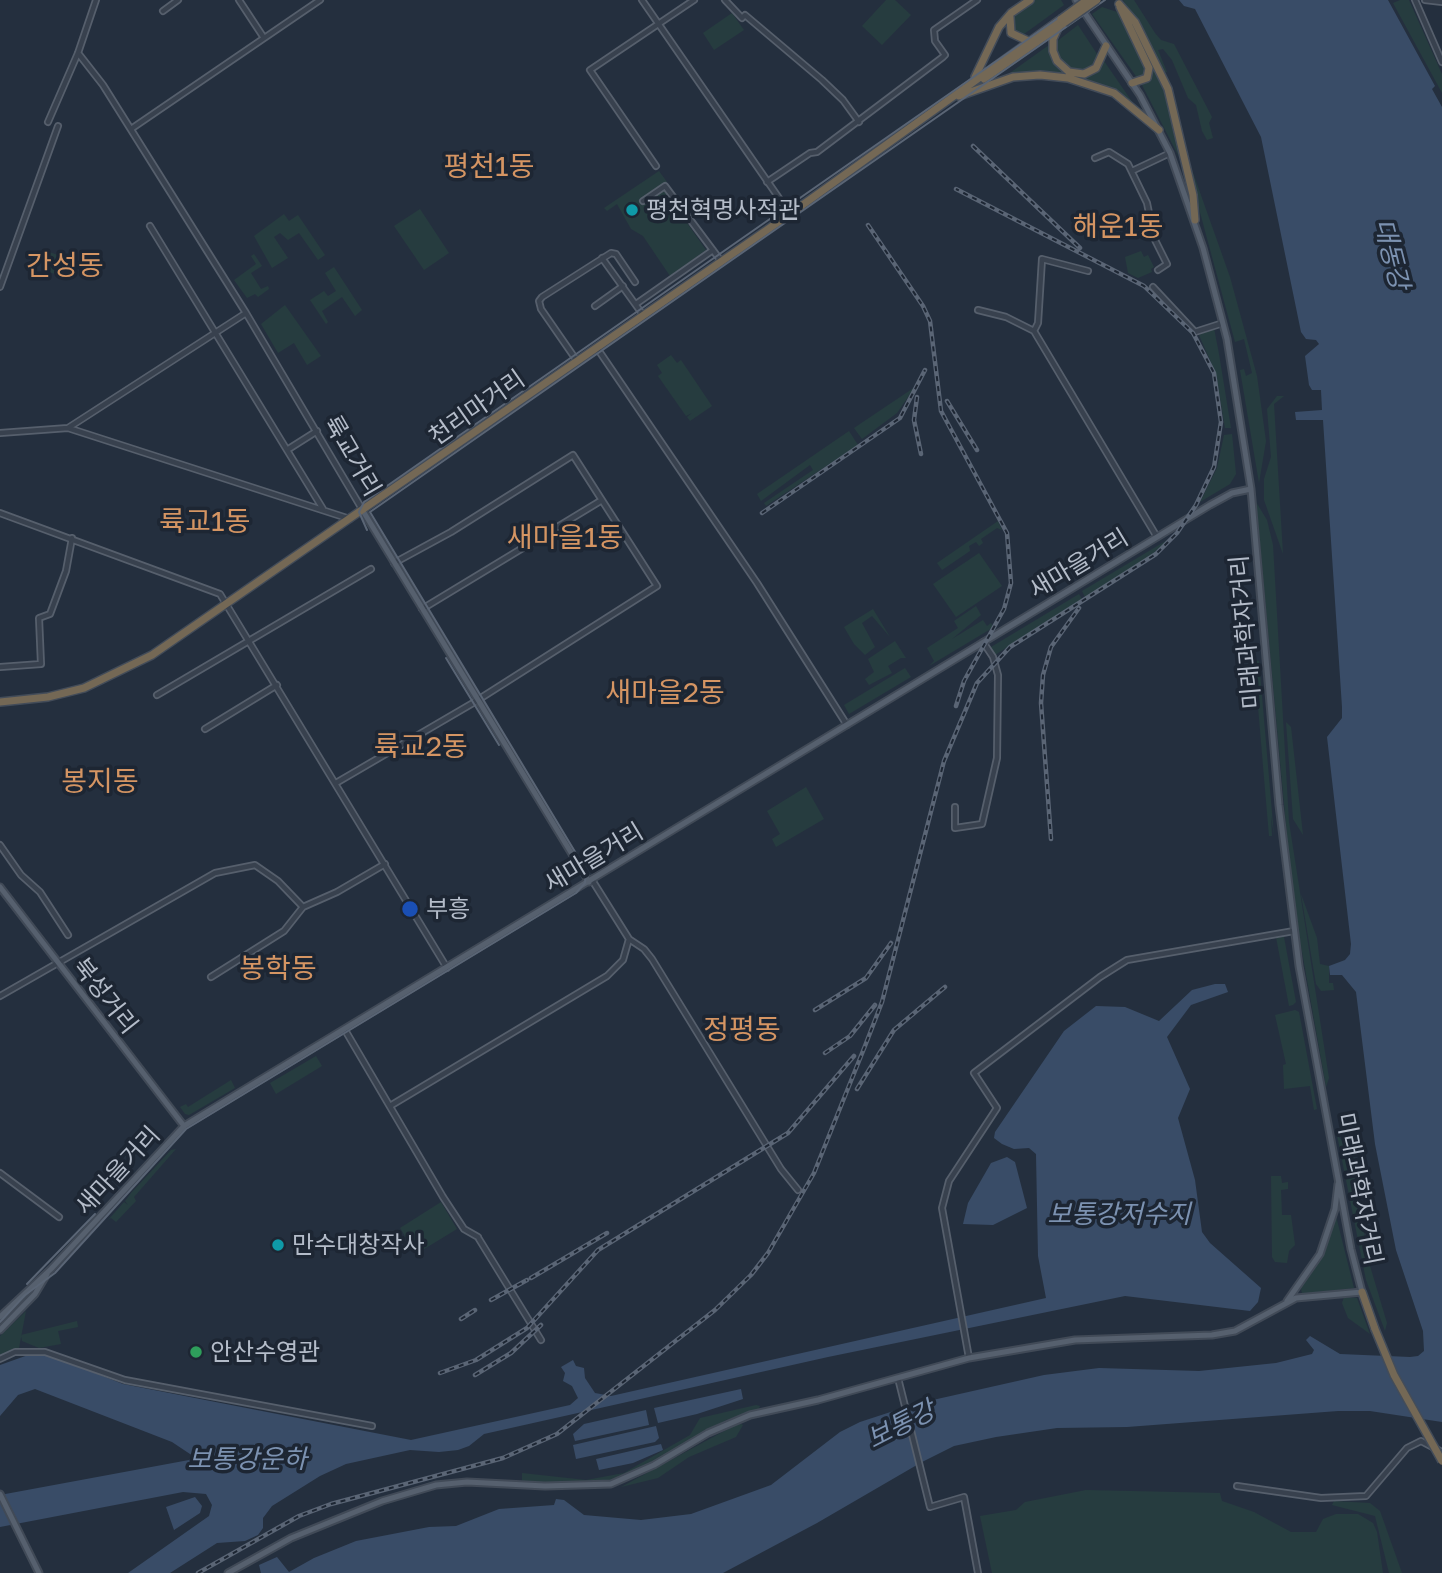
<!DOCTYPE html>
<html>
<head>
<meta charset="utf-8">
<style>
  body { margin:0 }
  canvas { display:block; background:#242f3e }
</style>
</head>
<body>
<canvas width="1442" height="1573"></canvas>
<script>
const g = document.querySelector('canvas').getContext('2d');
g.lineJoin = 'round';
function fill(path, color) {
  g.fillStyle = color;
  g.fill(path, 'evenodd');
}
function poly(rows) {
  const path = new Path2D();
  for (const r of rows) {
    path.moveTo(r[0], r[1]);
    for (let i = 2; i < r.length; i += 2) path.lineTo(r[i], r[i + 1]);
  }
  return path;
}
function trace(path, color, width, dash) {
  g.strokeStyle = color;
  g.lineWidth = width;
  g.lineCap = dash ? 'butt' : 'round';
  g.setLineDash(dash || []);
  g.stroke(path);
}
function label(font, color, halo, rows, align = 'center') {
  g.font = font + ' "Golos Text","Noto Sans KR",sans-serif';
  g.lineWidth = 7;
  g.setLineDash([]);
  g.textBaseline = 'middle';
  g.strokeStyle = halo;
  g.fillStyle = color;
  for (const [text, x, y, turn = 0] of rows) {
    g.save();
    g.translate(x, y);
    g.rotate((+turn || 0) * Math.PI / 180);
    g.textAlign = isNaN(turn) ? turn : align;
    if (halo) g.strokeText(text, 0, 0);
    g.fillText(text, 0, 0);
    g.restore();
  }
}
fill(poly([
  [886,0,895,0,911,15,882,45,862,26],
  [1035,0,1061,0,1064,5,1020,37,1013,32,1013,16],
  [1123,0,1134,0,1155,33,1161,40,1174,44,1212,117,1209,123,1213,138,1207,140,1202,131,1196,105,1188,98,1172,60,1163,49,1158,50,1167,72,1163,73],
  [1400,0,1409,0,1442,74,1442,93,1393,3],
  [1102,7,1120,13,1146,69,1143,77,1138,79,1092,14],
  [732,13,744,30,714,50,703,33],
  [1078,25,1099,57,1094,66,1083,71,1068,69,1056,55,1056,42],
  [1132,26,1163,87,1179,157,1142,85,1149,79,1152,70],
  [1049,45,1055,64,1069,75,1099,68,1104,61,1133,103,1106,86,1069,75,1046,72,1007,75],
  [1191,167,1230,277,1257,376,1266,441,1259,483,1240,370,1244,369,1246,376,1252,373,1244,339,1235,342,1188,168],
  [659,171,667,182,661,186,706,250,670,276,643,236,631,229,617,204,607,211,604,208],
  [420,209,449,253,424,270,394,226],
  [284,214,289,221,298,215,325,255,318,260,299,233,288,240,280,233,274,237,288,258,272,268,254,236],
  [1141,251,1144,257,1148,255,1154,267,1151,269,1152,272,1138,278,1128,273,1125,257],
  [49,252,76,261,70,279,43,270],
  [254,254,262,266,251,273,261,289,268,286,269,289,258,297,255,294,247,298,234,280,256,264,251,256],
  [334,267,362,310,355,316,342,297,322,311,328,322,326,324,310,300,324,291,328,296,336,291,325,273],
  [285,305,321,356,307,365,294,343,278,353,261,324],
  [1214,328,1219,354,1231,428,1225,428,1216,374,1199,335],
  [671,355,677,363,681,360,712,406,690,421,687,417,692,413,686,416,658,376,662,373,657,365],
  [915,387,897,413,862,439,854,428],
  [1277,396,1284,396,1274,404,1283,554,1264,500,1264,479,1271,457,1267,409],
  [849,431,858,445,766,506,764,503,813,470,810,465,761,501,757,494],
  [1232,434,1236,474,1230,484,1200,502,1217,468,1224,435],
  [1256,502,1267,520,1273,545,1289,822,1329,1078,1326,1087,1293,901],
  [998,521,1002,530,997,528,981,539,983,543,979,546,976,542,969,546,970,551,942,570,937,563],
  [1169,539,1147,559,1085,597,1082,591],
  [979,553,1002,586,956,617,933,584],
  [1079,594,1082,599,995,655,991,647],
  [976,606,981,615,952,639,983,620,987,626,991,623,994,627,929,666,934,661,927,648,958,628,954,621],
  [873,609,890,637,872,616,862,623,875,647,865,655,854,644,844,627],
  [895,641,906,658,901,658,888,666,892,673,869,685,865,679,874,672,868,659],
  [1254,660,1259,661,1274,836,1271,816,1272,836,1269,836],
  [905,668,911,677,849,714,844,705],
  [1286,722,1291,727,1303,835,1293,819],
  [806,787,824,819,776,847,772,839,780,834,767,811],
  [1301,894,1317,938,1320,964,1329,966,1329,983,1333,983,1334,990,1321,991,1316,984],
  [1276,937,1284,937,1296,1002,1293,1005,1289,1006],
  [1295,1010,1299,1012,1317,1109,1314,1110,1310,1086,1284,1089,1283,1065,1286,1064,1275,1015],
  [316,1056,322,1066,276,1094,270,1083],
  [231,1080,235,1088,189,1115,185,1114,180,1107,186,1104,188,1107],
  [1337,1135,1354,1154,1356,1168,1353,1170,1370,1266,1387,1323,1385,1331,1366,1280],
  [176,1149,134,1197,136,1201,116,1222,111,1218,108,1220,124,1202,128,1205,125,1201,131,1193,171,1150],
  [1271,1176,1281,1176,1282,1183,1288,1182,1288,1189,1281,1190,1282,1215,1291,1215,1295,1245,1289,1251,1287,1263,1275,1262,1272,1257],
  [441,1202,457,1229,416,1254,400,1228],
  [1336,1216,1354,1288,1302,1294,1301,1288,1320,1259],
  [1344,1297,1357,1298,1370,1334,1348,1318,1342,1303],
  [26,1311,19,1348,0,1355,0,1336],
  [77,1321,78,1327,58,1331,61,1344,39,1348,22,1341,21,1335],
  [756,1405,760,1406,758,1410,726,1420,653,1463,610,1482,522,1482,522,1473,586,1480,624,1473,690,1435,700,1418],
  [739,1423,743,1425,736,1437,689,1457,658,1478,621,1487],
  [1086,1490,1220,1493,1222,1501,1254,1512,1291,1532,1316,1532,1323,1519,1336,1514,1358,1514,1373,1523,1377,1532,1383,1573,992,1573,980,1516,1016,1510,1025,1502],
  [1334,1501,1370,1503,1380,1511,1402,1573,1389,1573,1375,1516,1332,1505]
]), '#263c3f');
fill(poly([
  [1179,0,1388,0,1435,86,1432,89,1442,107,1442,1422,1370,1411,1338,1411,1127,1427,1057,1428,996,1437,954,1446,922,1462,817,1523,723,1573,261,1573,259,1565,277,1557,289,1572,314,1558,356,1541,429,1527,456,1526,499,1509,554,1505,556,1499,564,1500,584,1515,641,1520,691,1514,771,1485,840,1432,860,1422,915,1404,1044,1375,1099,1368,1199,1371,1276,1363,1312,1354,1314,1350,1306,1340,1310,1336,1340,1354,1410,1357,1418,1356,1424,1351,1423,1331,1396,1250,1375,1144,1356,992,1342,975,1330,975,1329,966,1345,960,1350,954,1351,944,1327,737,1342,718,1342,707,1323,420,1296,420,1295,412,1322,410,1321,390,1312,390,1309,385,1305,356,1319,344,1316,340,1306,339,1301,332,1261,137,1195,9,1184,6],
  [1215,984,1225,984,1228,992,1191,1005,1167,1037,1190,1089,1178,1118,1195,1180,1202,1232,1210,1243,1261,1288,1258,1302,1250,1311,1125,1296,828,1357,484,1434,469,1446,458,1450,439,1452,410,1450,346,1464,320,1476,272,1506,263,1518,263,1528,258,1535,245,1541,217,1543,170,1573,128,1573,209,1516,212,1505,206,1494,183,1492,0,1527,0,1495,189,1460,193,1456,172,1442,35,1389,18,1395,0,1416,0,1365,31,1354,54,1357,123,1384,411,1440,570,1405,578,1398,572,1386,563,1381,565,1373,561,1367,573,1360,576,1366,584,1368,585,1378,595,1393,611,1396,1046,1298,1038,1256,1036,1154,1029,1148,1014,1149,1002,1144,994,1138,995,1132,1064,1031,1096,1006,1125,1007,1159,1021,1192,990],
  [1007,1157,1015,1162,1027,1208,993,1225,963,1224,968,1203,991,1163],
  [741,1389,743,1399,697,1414,658,1423,654,1408],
  [646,1410,649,1425,575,1441,573,1434,584,1424],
  [656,1426,659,1438,655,1442,576,1459,573,1445],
  [661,1444,663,1450,633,1463,599,1470,596,1459],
  [195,1497,202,1506,200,1513,174,1530,166,1507]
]), '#394c67');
const minor = poly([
  [239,0,264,38],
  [642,0,790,214],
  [725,0,742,18,745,15,822,80,843,100,859,122],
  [1415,0,1442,62],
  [1425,0,1442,2],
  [163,11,178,0],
  [78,53,103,85,246,313,362,509],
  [48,122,78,53,96,0],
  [131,129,320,0],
  [1095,158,1109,152,1128,164,1147,203,1154,238,1167,264,1158,270],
  [656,166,590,70,694,0],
  [1132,171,1170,153],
  [767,182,810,153,817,152,943,57,945,55,935,41,934,30,977,0],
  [643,201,665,186,721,261],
  [150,226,323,509],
  [602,258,643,315],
  [0,287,58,126],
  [1153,287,1195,332,1223,323],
  [636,304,713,250],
  [595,306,623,286],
  [978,310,1006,317,1034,331,1157,537],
  [1034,331,1038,323,1042,259,1088,271],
  [597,348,757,583,847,725],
  [577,361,541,309,539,301,542,297,611,253,616,254,635,282],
  [68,428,246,313],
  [0,433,68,428,350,519],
  [287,450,317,431],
  [0,513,220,594,447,968],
  [422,609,602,500],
  [0,667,41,664,39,618,50,614,66,571,72,538],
  [157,695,371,569],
  [205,729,277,685],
  [336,783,473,703,657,586,573,455,451,532,394,563],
  [955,807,955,828,982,824,997,758,998,675,993,657,983,642],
  [0,845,21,875,40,892,68,935],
  [592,880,629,939,644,949,652,959,781,1169,798,1190],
  [211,977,284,931,303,907],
  [0,996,215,873,255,865,278,881,303,907,337,892,385,864],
  [345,1030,443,1197,464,1229,478,1237],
  [390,1106,607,976,623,960,629,939],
  [0,1173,59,1217],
  [479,1239,541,1340],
  [969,1358,942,1208,949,1181,997,1108,974,1073,1100,977,1127,960,1294,931],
  [0,1359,15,1352,45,1352,125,1380,372,1426],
  [898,1378,930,1507,964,1497,978,1573],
  [1237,1486,1321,1498,1366,1496,1407,1448,1421,1441,1442,1452]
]);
const major = poly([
  [363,511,589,882],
  [0,887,184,1126],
  [1287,1301,1320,1254,1335,1209,1338,1184],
  [0,1317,51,1269,184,1126,1210,505,1232,493,1251,489],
  [0,1330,35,1294,47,1274],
  [0,1494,39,1573],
  [228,1573,291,1538,382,1501,436,1485,467,1482,545,1486,611,1484,654,1465,708,1433,750,1415,818,1400,969,1358,1075,1340,1212,1335,1235,1331,1296,1298,1362,1292,1351,1249,1299,966,1279,805,1251,489,1227,339,1203,248,1170,153,1140,95,1076,0]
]);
const highway = poly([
  [1119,4,1135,22,1168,89,1193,195,1195,220],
  [1120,7,1149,68,1147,78,1132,83],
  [1010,17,1011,33,1028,41],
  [1058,28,1053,39,1053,51,1057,61,1069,72,1084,74,1096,68,1106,46],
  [975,77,999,27,1011,13,1030,0],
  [984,79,1063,24],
  [959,96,1013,77,1040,75,1068,78,1114,93,1159,130],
  [0,702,48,697,84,688,152,655,790,214,1061,19],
  [1362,1292,1375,1329]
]);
trace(minor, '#565f6c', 8);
trace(major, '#414a57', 9);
trace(highway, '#434c59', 10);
trace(minor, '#38414e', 4.5);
trace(major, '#56606e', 5);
trace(highway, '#746855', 7);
trace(poly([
  [367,530,359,512,364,502,1084,0],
  [446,658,499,745],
  [27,1284,95,1214],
  [0,1322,25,1295,55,1273,186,1129,576,893,585,883,586,871,580,860,370,512,1105,0]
]), '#5a6575', 2);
const rail = poly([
  [973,146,1080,248],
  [868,225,923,306,930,321,941,411,1007,533,1011,583,1004,609,964,681,956,706],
  [917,397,914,420,921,454],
  [947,401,977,450],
  [762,513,900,418,925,370],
  [1051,839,1041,703,1043,675,1051,647,1079,608],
  [815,1010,866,978,891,943],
  [825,1053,850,1036,875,1005],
  [857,1089,894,1030,945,987],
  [531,1278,607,1233],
  [491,1300,527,1280],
  [461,1319,475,1310],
  [440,1373,476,1360,527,1328,598,1250,788,1133,854,1056],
  [475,1375,511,1353,541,1325],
  [198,1573,299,1516,331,1504,503,1458,557,1434,715,1310,751,1275,768,1253,814,1173,865,1046,882,1002,944,761,977,683,1010,647,1156,554,1177,533,1196,505,1214,467,1221,422,1214,373,1193,333,1144,286,956,189]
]);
trace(rail, '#5a6575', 4.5);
trace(rail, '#1d2633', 2, [5]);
const highwayBridge = poly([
  [1061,19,1087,0],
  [1064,23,1097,0],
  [1375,1329,1394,1375,1442,1461]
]);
trace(highwayBridge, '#434c59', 10, []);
trace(highwayBridge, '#746855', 7);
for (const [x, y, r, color] of [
  [632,210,7,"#0f9aa8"],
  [410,909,9,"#1a4fb4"],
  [278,1245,7,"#0f9aa8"],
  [196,1352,7,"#2e9e5b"]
]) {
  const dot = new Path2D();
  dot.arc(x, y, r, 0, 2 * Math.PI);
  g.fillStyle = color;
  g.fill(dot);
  trace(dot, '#1d2633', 2.5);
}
label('24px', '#b4bcc9', '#1d2633', [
  ["평천혁명사적관",646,210],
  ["부흥",426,909],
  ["만수대창작사",292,1245],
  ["안산수영관",210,1352]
], 'left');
label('24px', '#b4bcc9', '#1d2633', [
  ["천리마거리",477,408,-35],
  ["륙교거리",352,456,60],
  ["새마을거리",1079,564,-31],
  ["미래과학자거리",1246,632,-95],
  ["새마을거리",594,858,-31],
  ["북성거리",105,996,52],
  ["새마을거리",118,1171,-47],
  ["미래과학자거리",1359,1189,79]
]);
label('italic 26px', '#7c92b1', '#1d2633', [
  ["대동강",1391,254,76],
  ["보통강저수지",1119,1215],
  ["보통강",901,1425,-27],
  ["보통강운하",247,1460]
]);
label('28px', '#d59563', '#1d2633', [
  ["평천1동",489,167],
  ["해운1동",1118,227],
  ["간성동",65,266],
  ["륙교1동",205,522],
  ["새마을1동",565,538],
  ["새마을2동",665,693],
  ["륙교2동",421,747],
  ["봉지동",100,782],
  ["봉학동",278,969],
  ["정평동",742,1030]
]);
</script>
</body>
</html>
